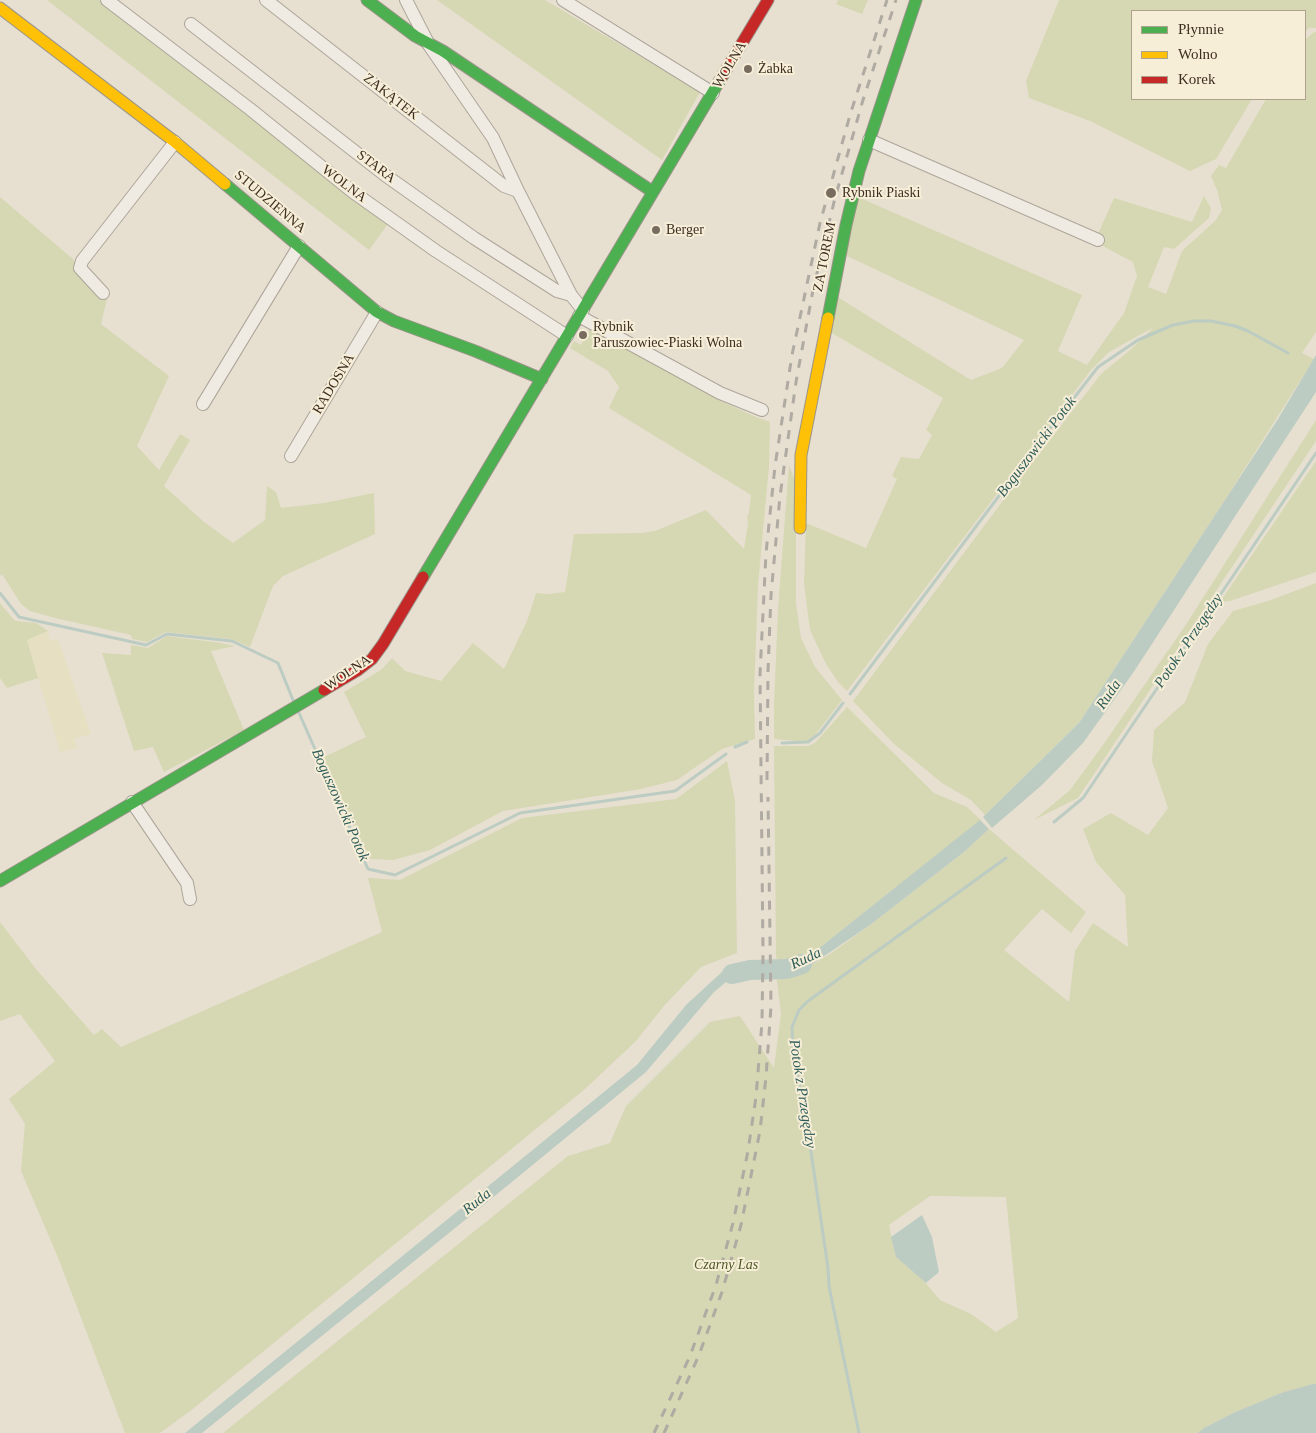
<!DOCTYPE html>
<html>
<head>
<meta charset="utf-8">
<style>
  body { margin:0 }
  #map { position:relative; width:1316px; height:1433px; overflow:hidden; background:#e7e0d1; font-family:Georgia,serif }
  canvas { display:block }
  .legend { position:absolute; left:1131px; top:10px; width:175px; height:90px; box-sizing:border-box; background:#f7eed8; border:1px solid #ada18e; margin:0; padding:6px 9px; list-style:none; font-size:15px; color:#3d2e20 }
  .legend li { display:flex; align-items:center; gap:10px; height:25px }
  .legend b { width:25px; border:1px solid #ada18e }
</style>
</head>
<body>
<div id="map">
<canvas width="1316" height="1433"></canvas>
<ul class="legend">
<li><b style="height:6px;background:#4caf50"></b>Płynnie</li>
<li><b style="height:6px;background:#ffc107"></b>Wolno</li>
<li><b style="height:6px;background:#c62828"></b>Korek</li>
</ul>
</div>
<script>
const g = document.querySelector('canvas').getContext('2d');
g.lineJoin = 'round';
function fill(path, color) {
  g.fillStyle = color;
  g.fill(path, 'evenodd');
}
function poly(rows) {
  const path = new Path2D();
  for (const r of rows) {
    path.moveTo(r[0], r[1]);
    for (let i = 2; i < r.length; i += 2) path.lineTo(r[i], r[i + 1]);
  }
  return path;
}
function trace(path, color, width, dash) {
  g.strokeStyle = color;
  g.lineWidth = width;
  g.lineCap = dash ? 'butt' : 'round';
  g.setLineDash(dash || []);
  g.stroke(path);
}
function label(font, color, halo, rows, align = 'center') {
  g.font = font + ' Georgia,serif';
  g.lineWidth = 4;
  g.setLineDash([]);
  g.textBaseline = 'middle';
  g.strokeStyle = halo;
  g.fillStyle = color;
  for (const [text, x, y, turn = 0] of rows) {
    g.save();
    g.translate(x, y);
    g.rotate((+turn || 0) * Math.PI / 180);
    g.textAlign = isNaN(turn) ? turn : align;
    if (halo) g.strokeText(text, 0, 0);
    g.fillText(text, 0, 0);
    g.restore();
  }
}
fill(poly([
  [48,631,50,641,58,639,91,734,74,739,77,748,60,752,27,640]
]), '#e6dfc2');
fill(poly([
  [47,0,100,0,390,221,369,250],
  [437,0,545,0,700,92,662,160],
  [838,0,868,0,862,14,836,4],
  [1059,0,1316,0,1316,28,1309,28,1305,32,1305,11,1132,11,1132,99,1252,99,1216,159,1190,171,1090,121,1029,98,1026,81],
  [1314,32,1316,32,1316,332,1302,353,1314,359,1223,503,1079,723,985,815,971,800,942,783,893,743,853,701,1008,494,1101,374,1129,351,1154,327,1109,352,1091,370,847,691,838,682,826,664,810,630,804,584,806,523,866,548,897,479,892,476,901,457,919,459,932,435,926,430,943,398,830,332,836,296,971,380,1002,368,1024,340,845,255,858,197,1082,295,1058,351,1087,365,1124,313,1137,276,1133,262,1097,243,1097,236,1114,198,1192,222,1204,196,1211,208,1209,218,1174,249,1164,247,1148,287,1166,294,1182,251,1215,221,1222,210,1217,190,1211,176,1219,165,1226,168,1266,99,1305,99,1305,40],
  [0,197,73,259,84,277,107,299,101,324,169,376,137,446,159,470,180,434,190,440,164,486,204,522,233,543,265,520,267,486,276,492,281,508,324,503,374,493,375,534,283,576,273,586,250,647,231,639,166,632,147,642,132,639,131,635,55,618,30,611,21,604,2,574,0,576],
  [590,327,719,400,756,417,770,422,769,466,758,585,754,694,755,739,722,749,677,780,641,789,503,811,430,850,393,860,370,859,322,758,366,737,344,692,381,670,392,658,405,671,441,681,473,643,504,669,527,621,536,593,548,594,565,592,574,534,642,533,655,531,706,510,744,549,748,523,747,517,749,512,751,495,609,408,619,387,608,371,570,348,574,341,581,345],
  [1316,420,1316,441,1078,798,1034,820,1070,790,1103,745,1187,623],
  [1316,461,1316,572,1230,601,1220,602],
  [789,465,796,483,796,603,801,638,815,667,842,700,815,735,807,742,774,739,774,704,778,609],
  [1316,583,1316,1384,1281,1393,1233,1413,1204,1428,1198,1433,223,1433,568,1156,610,1143,626,1106,710,1022,740,1016,774,1068,781,1014,776,973,801,970,830,954,870,925,964,852,989,829,1086,912,1071,933,1042,909,1004,950,1069,1002,1075,951,1093,923,1128,947,1125,895,1096,862,1083,829,1111,813,1148,835,1168,808,1152,761,1154,730,1185,702,1208,644,1233,611,1268,601],
  [930,1196,1006,1197,1018,1318,996,1332,971,1314,940,1300,922,1279,896,1257,889,1225],
  [0,603,15,621,36,623,48,631,27,640,38,678,7,688,0,678],
  [167,636,221,643,235,646,211,651,244,730,164,772,153,747,134,751,102,653,131,655,131,645,148,648],
  [847,707,934,793,967,807,981,820,818,949,796,960,778,966,776,956,774,746,808,746,815,743],
  [727,761,735,801,737,953,701,967,663,1007,636,1041,585,1089,194,1408,160,1433,125,1433,59,1260,21,1171,25,1124,9,1099,55,1061,20,1014,0,1021,0,922,36,969,94,1035,102,1029,121,1047,382,932,368,878,400,880,522,818,676,799]
]), '#d6d7b3');
fill(poly([
  [1316,355,1316,392,1133,673,1083,743,1042,785,992,828,983,817,1079,723,1278,419],
  [980,820,989,829,964,852,870,925,811,965,801,970,776,973,776,966,796,960,818,949],
  [758,965,758,975,731,978,714,992,646,1072,507,1186,202,1433,185,1433,637,1065,686,1005,723,971,741,966],
  [922,1215,932,1237,939,1272,926,1283,896,1257,891,1237],
  [1313,1384,1316,1384,1316,1433,1198,1433,1204,1428,1233,1413,1281,1393]
]), '#bcccc2');
trace(poly([
  [0,593,19,617,146,645,167,634,232,641,278,663,293,700],
  [850,694,1038,444,1098,367,1138,340,1173,325,1194,321,1211,321,1235,326,1248,331,1288,353],
  [299,713,368,869,395,875,520,813,675,791,726,754],
  [782,743,808,742,820,733,843,703],
  [735,747,747,742],
  [1054,822,1083,798,1316,453],
  [859,1433,829,1286,828,1268,810,1145,793,1050,792,1027,799,1010,808,1001,1006,858]
]), '#bcccc2', 3);
trace(poly([
  [732,974,750,970,787,969,802,964]
]), '#bcccc2', 20);
const street = poly([
  [107,0,250,109,353,192,436,251,567,336],
  [266,0,504,186,518,191],
  [406,0,429,45,493,138,518,191,571,295,583,310],
  [563,0,713,93],
  [191,24,385,175,474,238,557,291,571,295],
  [869,140,1098,240],
  [103,293,80,268,82,261,175,142],
  [579,316,720,393,762,410],
  [203,404,299,246],
  [291,456,377,312],
  [132,802,187,883,190,899]
]);
const fast = poly([
  [367,0,415,36,443,51,653,192],
  [225,184,377,312,394,321,475,351,542,379],
  [828,318,846,225,859,171,916,0],
  [423,577,723,75],
  [0,881,324,690]
]);
const slow = poly([
  [0,8,175,142,225,184],
  [800,528,801,455,828,318]
]);
const jam = poly([
  [723,75,768,0],
  [324,690,358,670,372,659,383,644,423,577]
]);
trace(street, '#ada599', 14);
trace(fast, '#9c958a', 13);
trace(slow, '#9c958a', 13);
trace(jam, '#9c958a', 13);
trace(street, '#efebe3', 12);
trace(fast, '#4caf50', 11);
trace(slow, '#ffc107', 11);
trace(jam, '#c62828', 11);
trace(poly([
  [767,780,768,671,771,595,780,496,796,382,813,290,835,198,863,100,896,0],
  [654,1433,690,1356,716,1285,733,1223,748,1151,756,1097,762,1022,763,954,760,674,766,553,775,466,792,355,820,223,850,115,887,0],
  [664,1433,699,1355,722,1292,741,1225,760,1131,766,1077,771,1006,768,797]
]), '#afaaa2', 3, [9, 9]);
for (const [x, y, r, color] of [
  [748,69,5,"#786c5e"],
  [831,193,6,"#786c5e"],
  [656,230,5,"#786c5e"],
  [583,335,5,"#786c5e"]
]) {
  const dot = new Path2D();
  dot.arc(x, y, r, 0, 2 * Math.PI);
  g.fillStyle = color;
  g.fill(dot);
  trace(dot, '#f7eed8', 2);
}
label('14px', '#3d2e20', '#f7eed8', [
  ["WOLNA",730,65,-59],
  ["ZAKĄTEK",391,97,38],
  ["STARA",376,167,37],
  ["WOLNA",344,184,37],
  ["STUDZIENNA",270,202,40],
  ["ZA TOREM",825,257,-79],
  ["RADOSNA",334,384,-59],
  ["WOLNA",348,673,-34]
]);
label('14px', '#3d2e20', '#f7eed8', [
  ["Żabka",758,69],
  ["Rybnik Piaski",842,193],
  ["Berger",666,230],
  ["Rybnik",593,327],
  ["Paruszowiec-Piaski Wolna",593,343]
], 'left');
label('italic 14px', '#4d5a26', '#f7eed8', [
  ["Czarny Las",726,1265]
]);
label('italic 15px', '#2f5d5a', '#f7eed8', [
  ["Boguszowicki Potok",1037,447,-53],
  ["Potok z Przegędzy",1189,641,-56],
  ["Ruda",1109,695,-56],
  ["Boguszowicki Potok",340,805,66],
  ["Ruda",806,959,-25],
  ["Potok z Przegędzy",802,1094,81],
  ["Ruda",477,1202,-39]
]);
</script>
</body>
</html>
